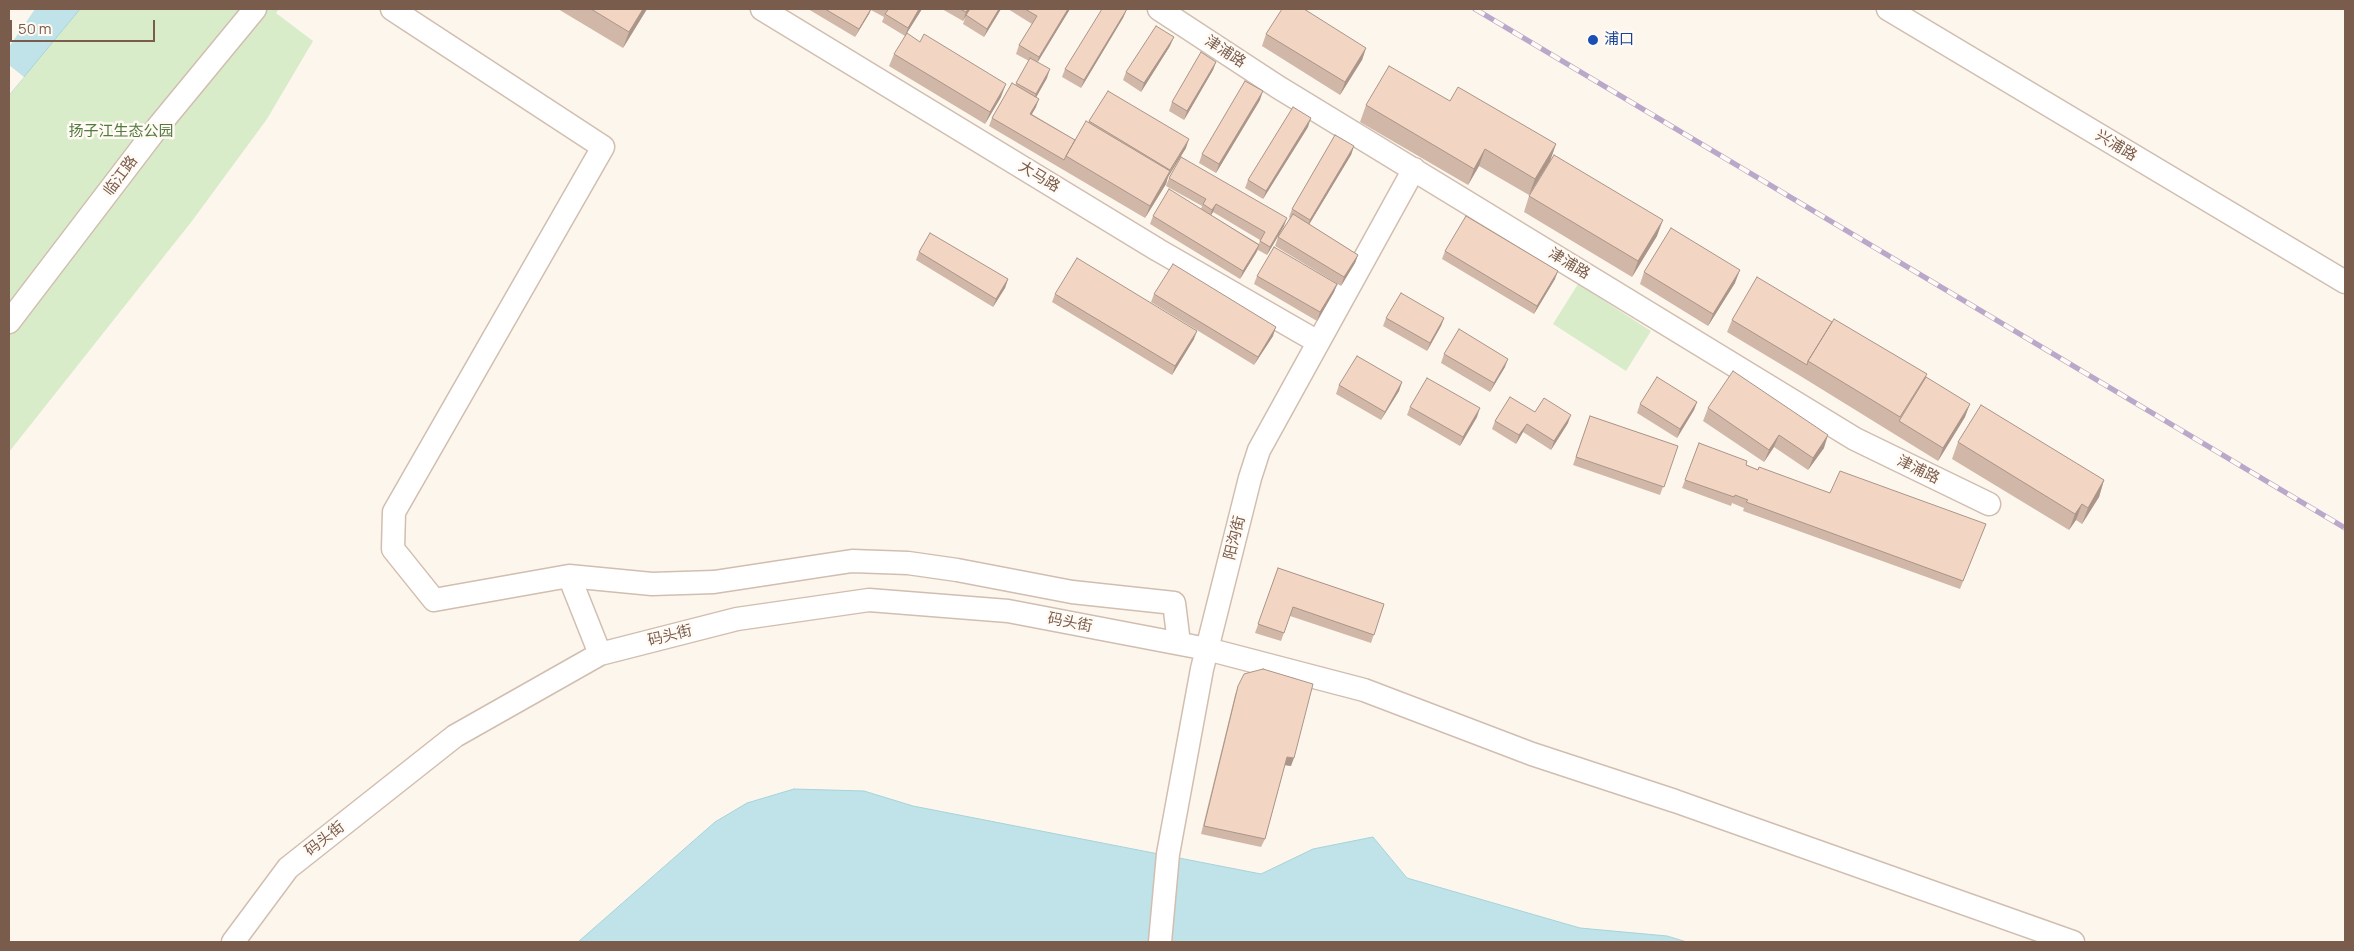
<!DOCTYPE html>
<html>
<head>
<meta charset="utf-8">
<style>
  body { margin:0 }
  #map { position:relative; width:2354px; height:951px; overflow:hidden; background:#fdf6ec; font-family:Manrope,sans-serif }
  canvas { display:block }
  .frame { position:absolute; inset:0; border:10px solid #7a5c4d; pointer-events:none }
  .scale { position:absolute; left:10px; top:20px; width:145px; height:22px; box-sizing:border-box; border:2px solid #7a5c4d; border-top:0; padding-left:6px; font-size:15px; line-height:18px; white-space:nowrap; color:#7a5c4d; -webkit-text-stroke:4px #fffaf3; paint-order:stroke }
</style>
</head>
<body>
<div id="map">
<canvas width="2354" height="951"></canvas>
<div class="frame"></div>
<div class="scale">50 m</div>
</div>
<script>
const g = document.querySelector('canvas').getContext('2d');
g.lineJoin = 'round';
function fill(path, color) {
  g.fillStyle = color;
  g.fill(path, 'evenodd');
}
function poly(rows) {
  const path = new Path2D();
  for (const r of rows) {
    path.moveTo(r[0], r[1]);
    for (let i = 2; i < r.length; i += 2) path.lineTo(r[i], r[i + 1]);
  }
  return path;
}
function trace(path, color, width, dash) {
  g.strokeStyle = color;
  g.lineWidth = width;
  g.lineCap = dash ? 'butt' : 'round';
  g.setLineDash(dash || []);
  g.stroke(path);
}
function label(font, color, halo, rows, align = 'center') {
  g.font = font + ' Manrope,"Noto Sans SC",sans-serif';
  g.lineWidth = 5;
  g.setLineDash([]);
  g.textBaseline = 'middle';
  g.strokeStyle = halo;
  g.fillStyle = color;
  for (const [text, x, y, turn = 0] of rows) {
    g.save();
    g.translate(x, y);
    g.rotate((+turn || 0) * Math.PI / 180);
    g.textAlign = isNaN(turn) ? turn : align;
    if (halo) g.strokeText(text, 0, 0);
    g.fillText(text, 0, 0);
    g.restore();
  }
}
fill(poly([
  [80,9,279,9,276,13,313,41,267,119,192,221,9,452,9,95],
  [1578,284,1651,331,1626,371,1553,324]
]), '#d8ecc9');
const water = poly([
  [9,9,80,9,9,95,9,9],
  [794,789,864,791,913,806,1261,874,1313,849,1373,837,1407,878,1580,928,1667,936,1687,942,578,942,715,822,747,803,794,789]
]);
fill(water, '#bfe3e8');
trace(water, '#a5d3da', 1);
fill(poly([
  [9,9,35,9,9,47],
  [9,65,24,77,9,95]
]), '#fdf6ec');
const minor = poly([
  [392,9,603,147,394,512,393,549,434,600,569,576,600,654],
  [762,9,1158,250,1318,342],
  [1159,9,1278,87,1855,439,1989,504],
  [1888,9,2345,282],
  [9,322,157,128,255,9],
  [569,576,652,584,714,582,852,561,908,563,957,570,1072,592,1174,603,1179,643],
  [233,942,288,868,455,736,600,654,737,619,869,600,1008,611,1207,649,1364,690,1532,754,1675,801,2073,942],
  [1160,942,1168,854,1202,669,1250,478,1259,450,1414,169]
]);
trace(minor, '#d1beb0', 25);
trace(minor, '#fff', 22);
const rail = poly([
  [1475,9,2345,528]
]);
trace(rail, '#b9a8c9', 5.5);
trace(rail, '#fffaf3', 4, [11]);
fill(poly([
  [558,9,647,9,623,48],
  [808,9,922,9,905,36,882,22,884,17,871,10,869,14,855,37],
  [942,9,1001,9,984,37,963,24,966,15,963,21],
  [1008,9,1070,9,1037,62,1047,78,1036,97,1036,107,1032,114,1075,140,1089,121,1186,148,1168,177,1166,184,1145,218,989,126,992,118,1015,85,1029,61,1016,54,1019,45,1032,24],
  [1127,9,1123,18,1081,88,1062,77,1065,69],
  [1266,34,1366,48,1362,60,1340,95,1262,46],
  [1170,46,1141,92,1123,80,1126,72],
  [894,54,1001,97,985,124,889,66],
  [1216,62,1213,70,1184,120,1169,111,1172,102],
  [1260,100,1216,173,1199,163,1202,154],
  [1450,101,1556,144,1550,161,1529,195,1479,166,1468,185,1360,122,1366,105],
  [1308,127,1263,199,1245,188,1248,180],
  [1354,146,1351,155,1309,224,1358,255,1355,263,1341,286,1275,246,1278,237,1290,218,1289,217,1292,209],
  [1169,178,1284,226,1267,255,1258,250,1256,253,1240,279,1150,224,1153,216,1201,209,1202,206,1166,186],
  [1213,212,1260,240,1259,244,1211,215],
  [1529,196,1657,236,1632,277,1524,212],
  [1445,251,1555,279,1534,314,1442,259],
  [919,252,1008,279,1005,288,993,307,916,260],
  [1644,272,1735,283,1708,326,1640,284],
  [1257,276,1337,284,1334,292,1317,321,1254,284],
  [1055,294,1194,339,1172,375,1052,302],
  [1154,294,1273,336,1254,365,1151,302],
  [1386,318,1444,318,1441,326,1427,351,1383,326],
  [1732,320,1832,322,1926,377,1965,417,1938,461,1802,377,1727,332],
  [1444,354,1505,367,1490,392,1441,363],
  [1402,382,1399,391,1381,420,1336,394,1339,385],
  [1697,402,1694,410,1677,438,1637,413,1640,404],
  [1410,407,1477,417,1460,446,1407,415],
  [1708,408,1824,448,1808,470,1774,447,1764,462,1703,421],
  [1535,412,1568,423,1551,450,1523,432,1516,444,1492,429,1495,421],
  [1590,416,1678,446,1660,495,1573,465],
  [1958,442,2104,480,2099,497,2082,524,2076,520,2069,530,1952,459],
  [1699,443,1758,470,1830,493,1986,524,1960,589,1743,511,1744,508,1732,503,1731,506,1682,488],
  [1278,568,1384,604,1371,643,1290,616,1281,641,1255,633],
  [1238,686,1291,766,1285,765,1265,839,1261,847,1201,834,1235,695]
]), '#d1b7a8');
fill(poly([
  [643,9,647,9,623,48,629,32],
  [871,9,869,14,855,37,859,29],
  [919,9,922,9,905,36,908,28],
  [968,9,970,9,963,21,966,12],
  [999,9,1001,9,984,37,987,29],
  [1068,9,1070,9,1036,65,1039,57],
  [1127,9,1123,18,1081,88,1084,80],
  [1174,37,1170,46,1141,92,1144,83],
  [1366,48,1362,60,1340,95,1345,82],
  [1216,62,1213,70,1184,120,1187,111],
  [1050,69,1047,78,1033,103,1036,94],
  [1006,84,1001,97,985,124,990,112],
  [1263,91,1260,100,1216,173,1219,164],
  [1039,99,1036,107,1027,122,1030,114],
  [1311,118,1308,127,1263,199,1266,191],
  [1189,139,1186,148,1168,177,1166,184,1145,218,1150,206],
  [1556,144,1550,161,1529,195,1535,179],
  [1354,146,1351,155,1307,228,1310,220],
  [1485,149,1479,166,1468,185,1474,169],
  [1216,204,1213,212,1209,218,1212,210],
  [1287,218,1284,226,1267,255,1270,247],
  [1663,220,1657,236,1632,277,1638,261],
  [1259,245,1256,253,1240,279,1243,271],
  [1358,255,1355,263,1341,286,1344,277],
  [1740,270,1735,283,1708,326,1713,314],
  [1558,271,1555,279,1534,314,1537,306],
  [1008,279,1005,288,993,307,996,299],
  [1337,284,1334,292,1317,321,1320,312],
  [1444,318,1441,326,1427,351,1430,343],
  [1276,327,1273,336,1254,365,1258,357],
  [1197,331,1194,339,1172,375,1175,366],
  [1508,359,1505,367,1490,392,1494,383],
  [1402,382,1399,391,1381,420,1385,412],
  [1697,402,1694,410,1677,438,1680,429],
  [1970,404,1965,417,1938,461,1943,448],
  [1480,408,1477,417,1460,446,1463,437],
  [1571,415,1568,423,1551,450,1554,441],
  [1527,424,1523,432,1516,444,1519,435],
  [1779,435,1774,447,1764,462,1769,450],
  [1828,435,1824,448,1808,470,1813,458],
  [2104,480,2099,497,2082,524,2088,508],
  [2082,504,2076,520,2069,530,2075,514],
  [1287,757,1294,758,1291,766,1284,765]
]), '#aa9588');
const building = poly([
  [591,9,643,9,629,32,591,9],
  [825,9,871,9,859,29,825,9],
  [886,9,919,9,908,28,885,14,888,10,886,9],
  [960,9,968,9,966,12,960,9],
  [970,9,999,9,987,29,966,15,970,9],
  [1025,9,1068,9,1039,57,1019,45,1037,16,1025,9],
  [1102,9,1127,9,1084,80,1065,69,1102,9],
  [1282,9,1304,9,1366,48,1345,82,1266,34,1282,9],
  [1156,26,1174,37,1144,83,1126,72,1156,26],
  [907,33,920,42,924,34,1006,84,990,112,894,54,907,33],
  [1201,52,1216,62,1187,111,1172,102,1201,52],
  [1030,58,1050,69,1036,94,1016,83,1030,58],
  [1389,66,1450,101,1458,87,1556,144,1535,179,1485,149,1474,169,1366,105,1389,66],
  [1245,81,1263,91,1219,164,1202,154,1245,81],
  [1012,83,1039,99,1030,114,1075,140,1066,156,1064,160,992,118,1012,83],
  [1108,91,1189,139,1170,170,1089,121,1108,91],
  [1293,107,1311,118,1266,191,1248,180,1293,107],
  [1086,121,1170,171,1150,206,1066,156,1086,121],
  [1335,135,1354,146,1310,220,1292,209,1335,135],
  [1554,155,1663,220,1638,261,1529,196,1554,155],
  [1181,157,1287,218,1270,247,1260,241,1265,232,1216,204,1212,210,1203,204,1206,199,1169,178,1181,157],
  [1169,189,1259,245,1243,271,1153,216,1169,189],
  [1293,214,1358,255,1344,277,1278,237,1293,214],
  [1466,216,1558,271,1537,306,1445,251,1466,216],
  [1671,228,1740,270,1713,314,1644,272,1671,228],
  [930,233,1008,279,996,299,919,252,930,233],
  [1274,247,1337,284,1320,312,1257,276,1274,247],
  [1077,258,1197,331,1175,366,1055,294,1077,258],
  [1173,264,1276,327,1258,357,1154,294,1173,264],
  [1757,277,1832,322,1808,361,1807,365,1732,320,1757,277],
  [1401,293,1444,318,1430,343,1386,318,1401,293],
  [1834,319,1927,374,1900,417,1808,361,1834,319],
  [1459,329,1508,359,1494,383,1444,354,1459,329],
  [1357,356,1402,382,1385,412,1339,385,1357,356],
  [1733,371,1828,435,1813,458,1779,435,1769,450,1708,408,1733,371],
  [1657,377,1697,402,1680,429,1640,404,1657,377],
  [1926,377,1970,404,1943,448,1899,421,1926,377],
  [1427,378,1480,408,1463,437,1410,407,1427,378],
  [1510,397,1535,412,1544,398,1571,415,1554,441,1527,424,1519,435,1495,421,1510,397],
  [1981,405,2104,480,2088,508,2082,504,2075,514,1958,442,1981,405],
  [1590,416,1678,446,1664,487,1576,457,1590,416],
  [1699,443,1747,461,1746,465,1758,470,1759,467,1830,493,1840,471,1986,524,1963,581,1746,502,1748,500,1735,495,1734,497,1685,480,1699,443],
  [1278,568,1384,604,1374,635,1293,607,1284,633,1258,624,1278,568],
  [1263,669,1313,684,1294,758,1287,757,1265,839,1204,826,1238,686,1244,674,1263,669]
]);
fill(building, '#f3d5c3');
trace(building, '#aa9588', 1);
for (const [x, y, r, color] of [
  [1593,40,6,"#1a4fb4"]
]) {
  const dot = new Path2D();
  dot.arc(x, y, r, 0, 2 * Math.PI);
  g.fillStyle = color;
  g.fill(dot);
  trace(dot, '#fffaf3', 2);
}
label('15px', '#164399', '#fffaf3', [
  ["浦口",1604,40]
], 'left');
label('15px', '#7a5c4d', '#fffaf3', [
  ["津浦路",1225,52,33],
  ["兴浦路",2116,146,31],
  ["临江路",121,176,-53],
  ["大马路",1039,177,31],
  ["津浦路",1569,264,31],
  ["津浦路",1918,470,26],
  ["阳沟街",1235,538,-76],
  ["码头街",1070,623,11],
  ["码头街",670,636,-14],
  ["码头街",325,839,-38]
]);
label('15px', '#537a41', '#fffaf3', [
  ["扬子江生态公园",121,132]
]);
</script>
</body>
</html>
